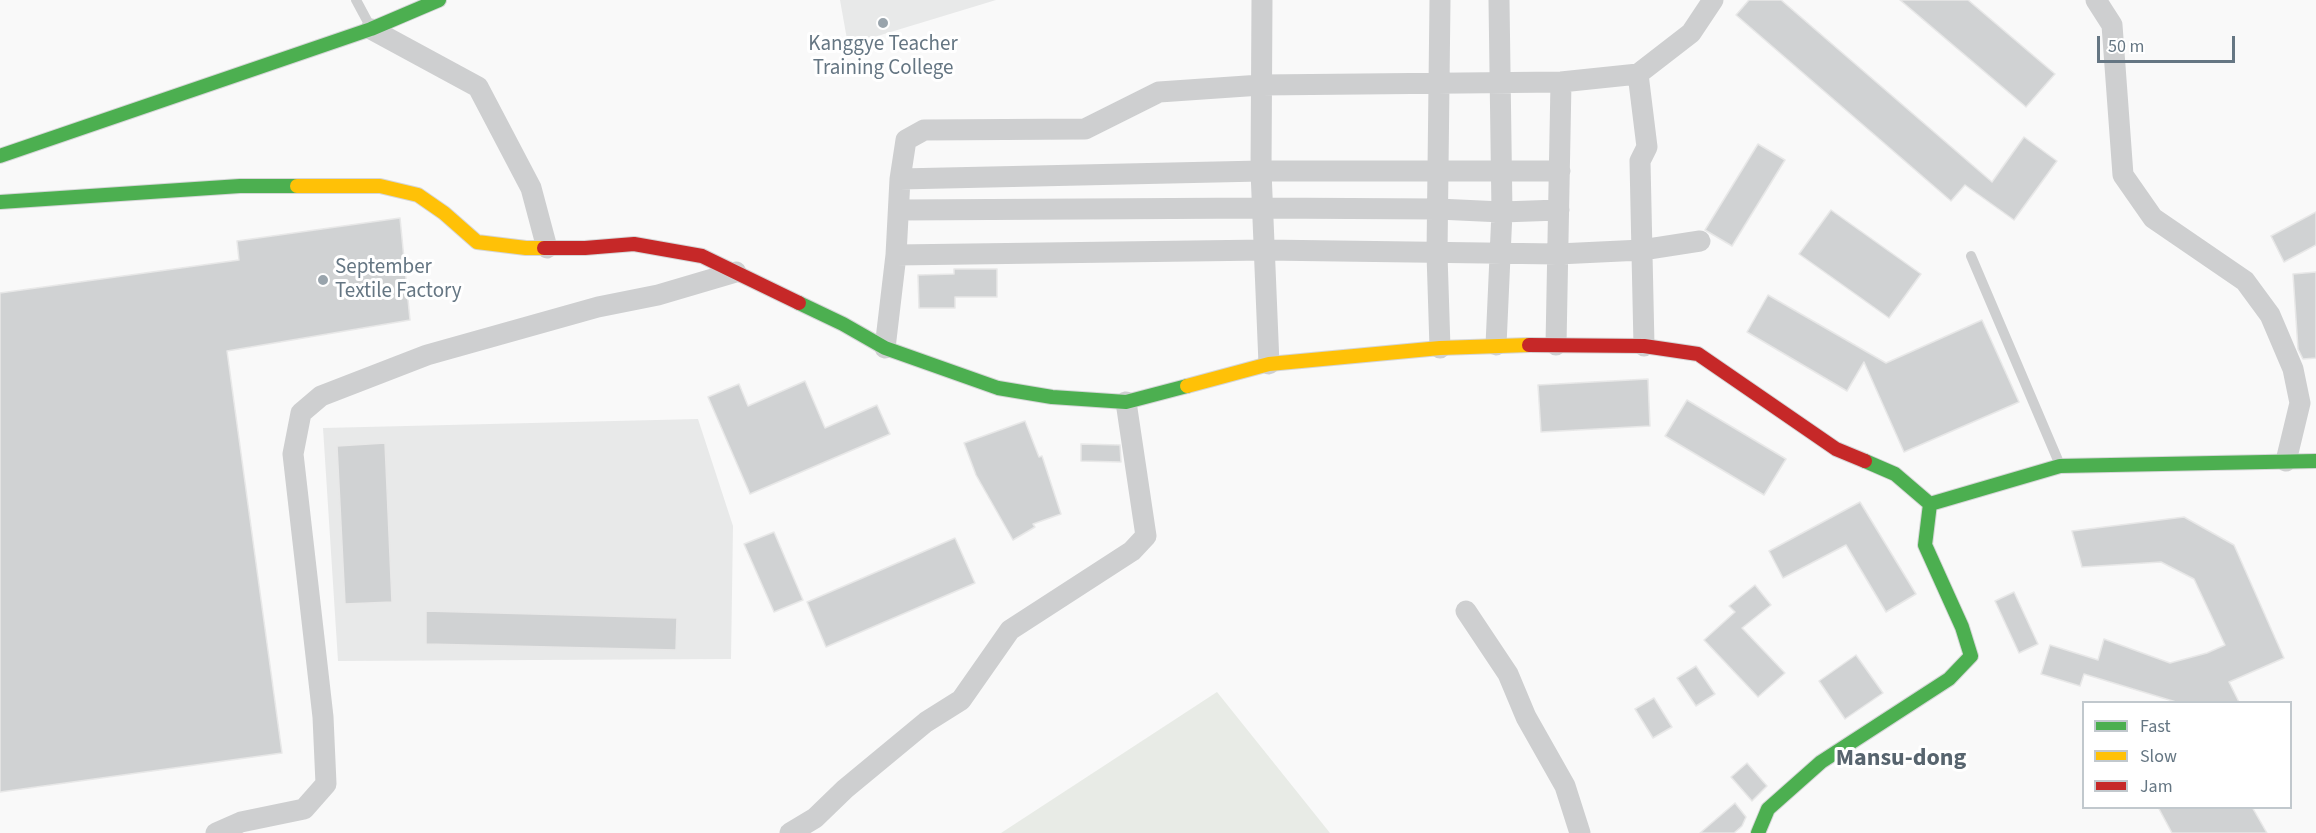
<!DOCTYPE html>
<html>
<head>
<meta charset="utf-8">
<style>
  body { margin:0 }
  #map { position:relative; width:2316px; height:833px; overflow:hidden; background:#f9f9f9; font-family:"Source Sans 3",sans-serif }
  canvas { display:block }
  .legend { position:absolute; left:2082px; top:701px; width:210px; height:108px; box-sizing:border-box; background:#fff; border:2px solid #c1c8cd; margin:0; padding:8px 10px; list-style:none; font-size:18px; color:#657683 }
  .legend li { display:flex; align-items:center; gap:12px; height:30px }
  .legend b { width:30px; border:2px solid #c1c8cd }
  .scale { position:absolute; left:2097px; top:36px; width:138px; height:27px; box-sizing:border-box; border:3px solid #657683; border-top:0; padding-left:8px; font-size:18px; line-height:21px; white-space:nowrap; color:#657683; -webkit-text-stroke:4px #fff; paint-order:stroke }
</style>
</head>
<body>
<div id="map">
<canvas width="2316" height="833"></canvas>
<ul class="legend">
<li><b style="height:8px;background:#4caf50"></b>Fast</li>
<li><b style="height:8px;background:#ffc107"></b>Slow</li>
<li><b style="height:8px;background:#c62828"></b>Jam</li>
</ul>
<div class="scale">50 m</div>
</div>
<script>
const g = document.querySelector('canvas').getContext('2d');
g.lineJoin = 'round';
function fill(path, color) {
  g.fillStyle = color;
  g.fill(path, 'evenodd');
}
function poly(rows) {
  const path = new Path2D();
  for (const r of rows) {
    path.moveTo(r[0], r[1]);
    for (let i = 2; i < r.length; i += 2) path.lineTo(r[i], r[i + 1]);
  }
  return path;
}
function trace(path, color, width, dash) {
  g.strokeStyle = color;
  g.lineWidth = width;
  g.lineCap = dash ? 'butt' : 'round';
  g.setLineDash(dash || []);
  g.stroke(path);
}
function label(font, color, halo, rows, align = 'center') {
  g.font = font + ' "Source Sans 3",sans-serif';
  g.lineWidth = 6;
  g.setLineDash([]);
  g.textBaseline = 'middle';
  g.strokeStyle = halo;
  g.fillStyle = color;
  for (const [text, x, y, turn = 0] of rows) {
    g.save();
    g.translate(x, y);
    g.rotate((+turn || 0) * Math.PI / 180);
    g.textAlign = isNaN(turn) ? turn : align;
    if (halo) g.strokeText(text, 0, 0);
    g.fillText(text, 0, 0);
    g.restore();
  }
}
fill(poly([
  [840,0,996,0,848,45],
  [698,419,733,526,731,659,338,661,323,428]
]), '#e8e9e9');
fill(poly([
  [1217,692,1330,833,1001,833]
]), '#e8ebe6');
const building = poly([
  [1749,0,1781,0,1992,182,2024,137,2057,161,2014,220,1965,185,1951,201,1736,15,1749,0],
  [1900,0,1968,0,2055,74,2026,107,1900,0],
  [1758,144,1785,160,1732,246,1705,230,1758,144],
  [1831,210,1921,274,1889,318,1799,254,1831,210],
  [2316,212,2316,245,2284,262,2271,236,2316,212],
  [400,218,410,320,227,351,282,753,0,792,0,293,239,260,237,241,400,218],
  [954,269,997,269,997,297,955,297,955,308,919,308,918,275,954,274,954,269],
  [2316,272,2316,358,2303,359,2298,349,2293,274,2316,272],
  [1768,295,1886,363,1982,320,2019,402,1904,452,1864,362,1847,391,1747,332,1768,295],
  [1648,379,1650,426,1541,432,1538,385,1648,379],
  [805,381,825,428,877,405,890,434,750,494,708,397,739,384,748,406,805,381],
  [1687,400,1786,459,1764,495,1665,436,1687,400],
  [1025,421,1039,457,1042,456,1061,514,1033,524,1035,527,1013,540,976,475,964,443,1025,421],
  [385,443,392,602,345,604,337,446,385,443],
  [1081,444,1120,445,1121,462,1081,461,1081,444],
  [1860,502,1916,594,1886,612,1846,545,1783,578,1769,551,1860,502],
  [2184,517,2234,545,2284,658,2229,682,2239,702,2176,702,2084,674,2080,686,2041,674,2050,645,2098,660,2104,639,2170,663,2207,653,2225,645,2194,579,2161,562,2082,567,2072,531,2184,517],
  [774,532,803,600,774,612,744,544,774,532],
  [955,538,975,583,826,647,807,602,955,538],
  [1755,585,1771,605,1742,628,1785,673,1758,697,1704,640,1735,612,1729,606,1755,585],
  [2014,592,2038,644,2019,653,1995,601,2014,592],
  [426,611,677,618,676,650,426,644,426,611],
  [1856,655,1883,693,1845,719,1819,681,1856,655],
  [1696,666,1715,694,1696,706,1677,678,1696,666],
  [1654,698,1672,727,1653,738,1635,709,1654,698],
  [1747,763,1767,786,1752,801,1731,777,1747,763],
  [1735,803,1746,817,1742,826,1734,833,1700,833,1735,803],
  [2158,807,2252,807,2267,833,2172,833,2158,807]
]);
fill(building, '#d0d2d3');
trace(building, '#e8e8e8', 1.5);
const fast = poly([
  [0,156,371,29,439,0],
  [0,202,240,186,297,186],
  [799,303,843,324,885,348,998,388,1052,397,1126,402,1187,386],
  [1930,504,2060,466,2316,461],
  [1758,833,1768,809,1821,762,1949,679,1971,656,1962,627,1925,545,1930,504,1895,474,1865,461]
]);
const slow = poly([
  [297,186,380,186,418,195,444,213,477,242,526,248,544,248],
  [1187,386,1269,364,1440,348,1529,345]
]);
const jam = poly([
  [544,248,585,248,634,244,702,256,799,303],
  [1529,345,1644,346,1698,354,1836,449,1865,461]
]);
trace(fast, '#d5d6d7', 16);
trace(slow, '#d5d6d7', 16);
trace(jam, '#d5d6d7', 16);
trace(poly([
  [356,0,370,26],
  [1971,256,2060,465]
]), '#cecfd0', 10);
trace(poly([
  [1262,0,1261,171,1269,364],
  [1440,0,1437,254,1440,348],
  [2096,0,2112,25,2123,175,2153,218,2245,281,2270,315,2293,369,2300,403,2286,461],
  [371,29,478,87,531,188,547,248],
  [1638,74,1647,147,1640,161,1644,346],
  [900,179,1261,171,1560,171],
  [900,210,1262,208,1438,209,1502,212,1559,210],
  [896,255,1265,250,1558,254,1642,250,1700,241],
  [1496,345,1502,212,1499,0],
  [1556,345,1561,82],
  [885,348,896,255,900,179,906,140,924,130,1085,129,1159,92,1261,85,1561,82,1638,74,1691,33,1713,0],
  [1466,611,1508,674,1526,717,1565,786,1580,833],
  [216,833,241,822,304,809,326,784,323,717,293,454,301,413,321,396,427,355,598,307,658,295,736,272],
  [790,833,815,818,845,789,926,722,961,700,1010,630,1132,551,1146,536,1126,402]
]), '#cecfd0', 21);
trace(fast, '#4caf50', 14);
trace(slow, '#ffc107', 14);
trace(jam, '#c62828', 14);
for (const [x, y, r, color] of [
  [883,23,6,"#99a4ac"],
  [323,280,6,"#99a4ac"]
]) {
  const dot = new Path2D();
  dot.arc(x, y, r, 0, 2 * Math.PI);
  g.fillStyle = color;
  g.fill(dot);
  trace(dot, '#fff', 2);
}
label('21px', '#657683', '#fff', [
  ["Kanggye Teacher",883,45],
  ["Training College",883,69],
  ["September",335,268,"left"],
  ["Textile Factory",335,292,"left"]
]);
label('bold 24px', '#57646e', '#fff', [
  ["Mansu-dong",1901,760]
]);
</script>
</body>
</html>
